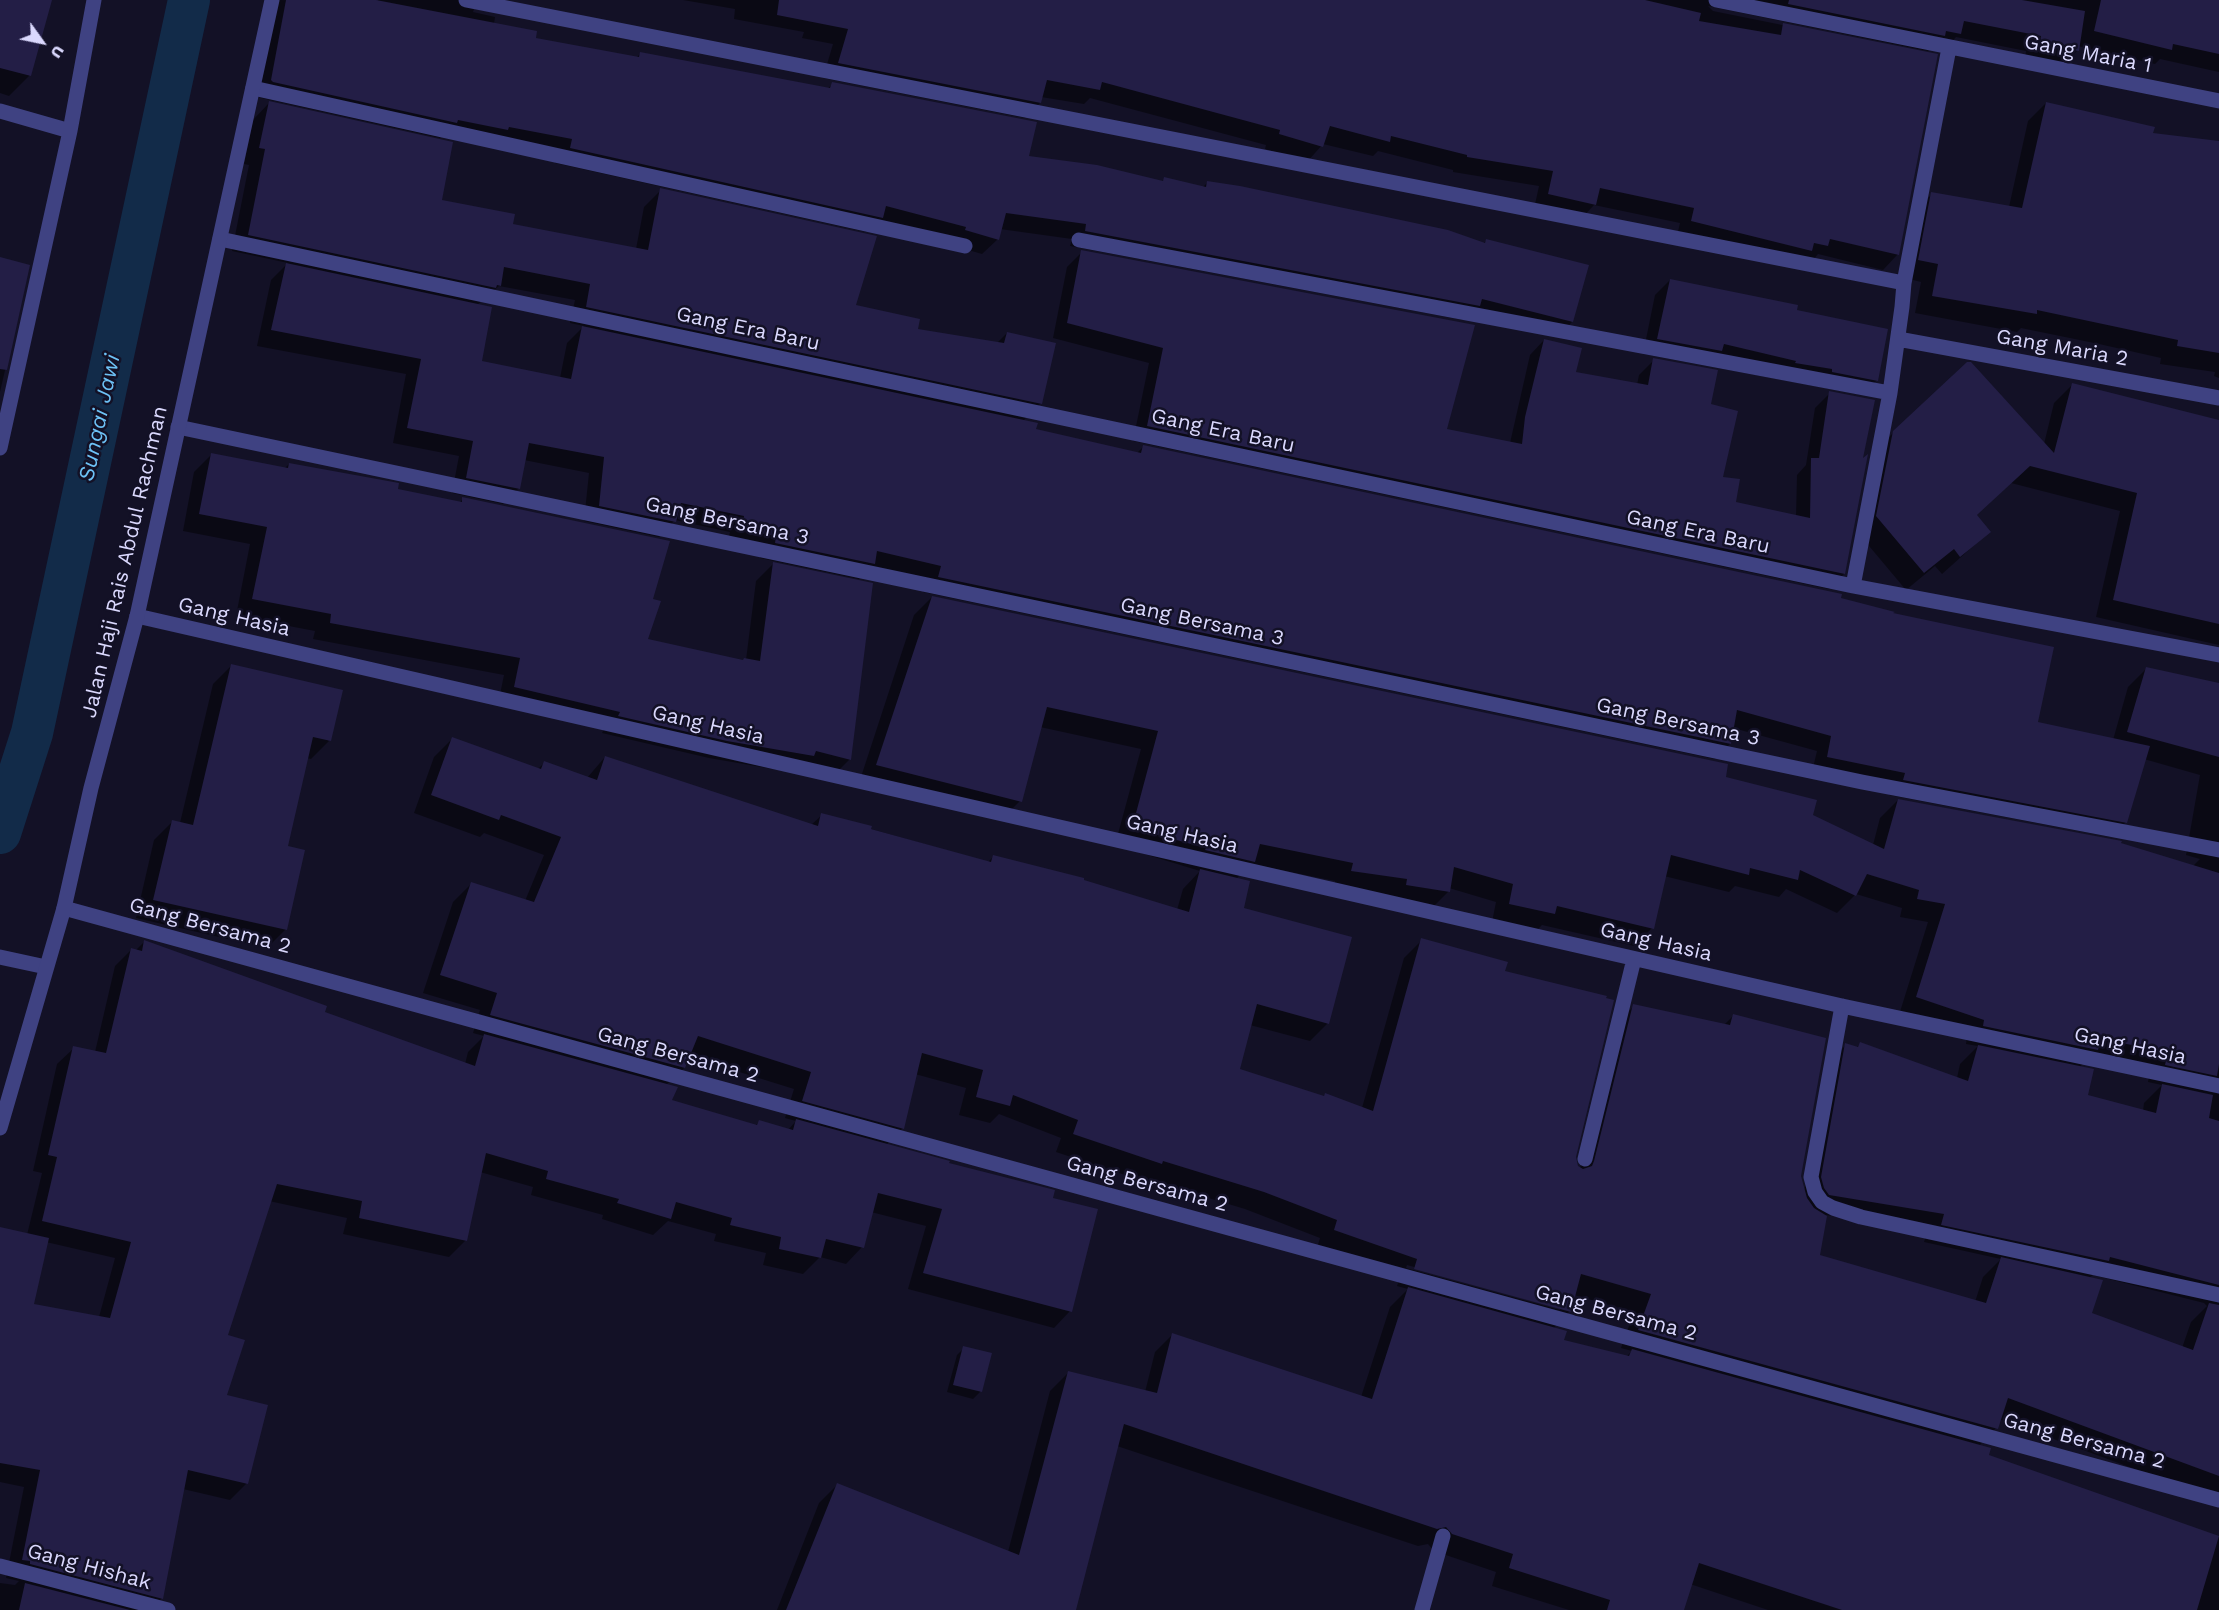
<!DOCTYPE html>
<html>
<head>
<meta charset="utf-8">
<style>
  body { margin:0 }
  #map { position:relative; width:2219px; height:1610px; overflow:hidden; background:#131126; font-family:"Work Sans",sans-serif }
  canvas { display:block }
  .north { position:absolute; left:12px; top:12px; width:60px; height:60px; -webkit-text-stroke:4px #131126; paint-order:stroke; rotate:123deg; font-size:16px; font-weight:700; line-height:24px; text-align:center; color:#dad8fd }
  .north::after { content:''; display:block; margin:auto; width:21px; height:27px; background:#dad8fd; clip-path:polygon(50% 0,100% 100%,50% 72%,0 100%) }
</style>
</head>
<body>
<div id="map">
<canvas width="2219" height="1610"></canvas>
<div class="north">U</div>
</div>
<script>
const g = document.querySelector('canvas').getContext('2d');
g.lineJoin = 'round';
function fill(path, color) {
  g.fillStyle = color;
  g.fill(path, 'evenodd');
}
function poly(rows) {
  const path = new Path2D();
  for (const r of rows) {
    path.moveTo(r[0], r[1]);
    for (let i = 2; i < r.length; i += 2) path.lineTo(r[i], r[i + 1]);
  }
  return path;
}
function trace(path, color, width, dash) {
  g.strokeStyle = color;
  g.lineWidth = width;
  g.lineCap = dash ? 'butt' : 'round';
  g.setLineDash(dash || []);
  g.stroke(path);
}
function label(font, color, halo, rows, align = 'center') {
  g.font = font + ' "Work Sans",sans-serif';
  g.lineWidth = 5;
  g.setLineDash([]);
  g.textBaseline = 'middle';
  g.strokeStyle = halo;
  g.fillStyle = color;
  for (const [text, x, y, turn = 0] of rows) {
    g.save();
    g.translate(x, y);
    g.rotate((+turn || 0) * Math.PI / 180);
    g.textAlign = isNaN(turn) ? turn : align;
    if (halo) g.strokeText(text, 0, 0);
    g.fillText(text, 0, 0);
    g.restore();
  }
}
fill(poly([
  [0,0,50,0,29,76,9,96,0,93],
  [277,0,378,2,378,0,495,0,484,11,474,9,473,12,495,17,494,24,534,39,636,58,641,53,827,89,833,84,1027,157,1161,182,1165,179,1202,188,1207,183,1483,244,1486,241,1572,322,1557,337,1469,315,1463,320,1070,246,1072,239,1000,229,998,239,982,254,876,223,866,232,555,163,557,154,443,135,440,138,257,97],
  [683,0,2219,0,2219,72,2160,59,2155,64,2078,46,2077,51,2062,66,2025,60,2026,51,1956,37,1945,49,1933,46,1928,51,1708,6,1713,11,1936,56,1898,254,1883,270,1818,254,1812,261,1677,236,1680,223,1594,205,1580,220,1534,209,1539,186,1453,172,1453,170,1378,151,1373,156,1323,144,1307,162,1265,149,1266,145,1090,98,1084,104,1041,97,1040,103,1025,118,823,78,833,44,802,38,804,32,734,19,735,9],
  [269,103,440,201,511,225,636,249,644,207,661,190,854,306,916,331,997,343,1007,333,1041,403,1023,421,1034,431,1137,453,1143,447,1839,599,2037,724,2113,740,2128,687,2146,669,2219,684,2219,1500,1999,1419,1996,1428,1979,1446,1987,1456,2219,1537,2219,1610,1768,1610,1690,1584,1682,1610,1569,1610,1492,1586,1496,1572,1434,1551,1428,1544,1418,1546,1117,1446,1074,1610,777,1610,819,1503,837,1485,1008,1552,1050,1391,1068,1373,1145,1392,1155,1352,1173,1334,1361,1397,1390,1307,1408,1289,1397,1286,1400,1277,1317,1248,1320,1238,1245,1209,1145,1179,1143,1181,1056,1152,1061,1138,999,1114,990,1123,959,1115,966,1088,915,1074,903,1128,886,1145,1051,1199,1070,1311,1054,1328,908,1289,926,1226,871,1212,862,1247,846,1264,820,1257,803,1274,763,1265,766,1253,714,1241,716,1234,668,1221,653,1235,602,1219,603,1215,531,1195,533,1187,480,1172,466,1240,449,1257,343,1234,347,1218,269,1201,226,1336,225,1396,246,1484,230,1500,183,1489,162,1598,150,1610,0,1610,0,1583,15,1585,19,1581,6,1578,24,1487,0,1482,0,1229,27,1235,42,1173,33,1171,57,1064,74,1048,95,1052,115,966,131,950,135,951,144,942,323,1013,465,1064,468,1052,484,1036,473,1033,480,1010,423,993,453,902,471,884,525,901,544,855,484,833,480,837,414,813,434,757,452,739,537,770,544,763,587,778,605,757,811,825,822,815,988,862,993,857,1177,910,1183,889,1200,871,1115,845,1141,749,1040,727,1020,801,1002,819,859,783,914,615,932,597,1724,778,1812,816,1873,845,1880,818,1898,800,2120,844,2193,866,2200,859,2186,855,2200,775,2144,759,2126,822,2111,837,1889,795,1890,789,1812,772,1817,751,1733,728,1730,744,1715,759,923,592,927,581,869,568,859,579,760,558,761,551,727,545,730,532,675,520,659,537,584,521,589,473,524,460,519,488,503,504,452,493,459,456,393,443,406,374,257,346,271,280,288,263,232,251,249,165,244,164,253,120],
  [499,286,575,300,570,323,584,326,567,343,560,378,480,362,477,305],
  [1251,864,1335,881,1334,889,1430,910,1448,892,1449,888,1496,902,1492,922,1536,931,1542,925,1634,946,1652,928,1664,876,1729,892,1735,886,1779,897,1786,889,1837,913,1856,894,1902,908,1900,917,1928,922,1899,1015,1967,1037,1966,1044,1978,1046,1960,1064,1957,1078,1861,1043,1856,1048,1846,1045,1828,1063,1804,1193,1800,1176,1733,1016,1724,1025,1634,1006,1616,1024,1580,1168,1577,1167,1503,972,1422,940,1404,958,1362,1108,1325,1094,1323,1097,1238,1070,1250,1025,1310,1041,1328,1023,1242,909,1236,879],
  [688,1056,794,1089,785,1118,796,1121,788,1130,759,1122,755,1126,670,1101,666,1085,684,1068],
  [2089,1057,2150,1070,2148,1082,2162,1085,2144,1103,2143,1111,2087,1096,2079,1068],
  [1826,1215,1927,1232,1924,1242,2001,1259,1983,1277,1975,1302,1818,1256],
  [46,1242,115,1258,99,1317,32,1306],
  [1407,1265,1560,1307,1560,1310,1406,1268],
  [2093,1275,2204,1303,2207,1306,2191,1322,2182,1348,2090,1314,2089,1278],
  [1574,1295,1634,1312,1621,1348,1632,1351,1626,1357,1563,1341,1553,1329,1570,1311],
  [2046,103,2151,135,2219,143,2219,378,2214,376,2215,372,2160,364,2161,358,2099,344,2021,328,2017,332,1915,313,1921,282,1901,277,1914,212,1932,194,2009,207,2028,121],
  [1082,252,1445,430,1510,443,1530,355,1544,340,1574,374,1637,385,1639,375,1654,360,1709,405,1722,478,1734,503,1796,517,1797,475,1806,465,1815,408,1830,393,1861,462,1844,574,1829,589,1133,441,1149,363,1053,338,1067,267],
  [0,258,29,266,0,392],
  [1670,280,1795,311,1877,380,1862,395,1643,354,1655,295],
  [2072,385,2219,430,2219,645,2096,617,2120,511,2011,483,1976,516,1989,532,1942,574,1935,566,1906,590,1859,534,1875,451,1894,432,2044,444,2054,403],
  [211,455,284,469,289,464,397,490,459,503,463,499,651,600,646,640,743,661,746,660,756,581,773,564,850,759,833,776,796,773,709,758,602,733,604,729,498,704,504,675,313,639,315,631,236,616,250,544,183,531,194,472],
  [231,666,329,741,311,759,307,758,286,847,286,929,267,948,136,918,154,840,172,822,180,823,213,684],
  [964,1348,991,1354,980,1392,973,1399,947,1392,957,1355]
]), '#0007');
trace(poly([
  [0,833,32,733,189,0]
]), '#122b49', 42);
fill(poly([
  [0,0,52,0,31,76,0,68],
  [286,0,376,0,537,31,536,38,639,57,640,52,830,88,832,82,1037,122,1029,156,1097,165,1163,181,1164,177,1206,187,1207,181,1240,186,1448,230,1485,243,1486,239,1589,265,1573,322,1482,299,1480,306,1085,231,1086,224,1006,213,999,240,965,230,966,227,886,206,883,218,570,148,572,139,509,127,508,130,458,120,457,123,273,82,271,80],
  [779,0,1645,0,1701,13,1699,21,1781,35,1783,23,1938,54,1899,255,1830,239,1828,246,1814,243,1812,251,1691,221,1694,208,1600,188,1596,205,1548,194,1553,171,1467,157,1467,155,1391,136,1390,142,1330,126,1323,147,1279,134,1280,130,1102,82,1100,90,1047,80,1041,103,838,63,848,29,777,15],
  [1789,0,2022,0,2085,11,2079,51,2039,46,2041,36,1964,21,1961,34,1946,31,1945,36,1788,4],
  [2101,0,2219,0,2219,54,2173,44,2172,50,2094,31],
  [269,101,453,142,442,200,515,214,513,224,648,250,660,188,877,236,856,305,920,319,918,329,1004,343,1007,332,1056,343,1042,404,586,307,590,284,504,267,501,286,497,285,496,288,248,235,265,149,259,148],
  [2046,102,2155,127,2153,133,2219,141,2219,353,2177,346,2178,340,2037,310,2037,314,1932,296,1938,264,1918,260,1931,192,2022,208],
  [1081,250,1475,325,1447,429,1522,444,1525,417,1544,339,1582,348,1576,372,1648,385,1653,358,1718,370,1711,404,1738,411,1723,477,1740,479,1736,502,1810,518,1811,458,1819,458,1829,391,1875,400,1863,458,1868,454,1845,574,1147,426,1163,348,1067,323],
  [0,257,30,265,7,370,0,369],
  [286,263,492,307,482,361,571,379,582,326,1038,423,1036,429,1141,453,1143,445,1842,594,1841,598,1895,612,1893,613,2054,647,2038,722,2150,746,2127,823,1903,780,1905,773,1827,757,1831,736,1737,710,1731,744,938,577,941,566,877,551,875,564,775,543,776,536,742,530,744,516,681,503,676,522,599,506,604,457,529,443,520,489,466,478,473,441,407,428,421,359,271,330],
  [1670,279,1798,305,1797,310,1888,329,1878,381,1832,372,1832,369,1795,363,1796,361,1724,344,1722,351,1657,339],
  [1967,362,1971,362,2054,453,2072,383,2219,420,2219,624,2113,600,2137,493,2030,466,1977,515,1991,532,1960,557,1954,549,1924,573,1876,516,1893,431],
  [211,453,288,468,289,463,399,483,398,489,462,502,462,497,670,541,653,599,661,601,648,639,743,660,744,658,760,661,773,562,873,583,851,760,816,751,814,756,727,741,618,716,620,712,514,687,520,658,330,623,331,614,252,599,267,527,199,514],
  [932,596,1728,764,1726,777,1817,800,1813,815,1884,849,1898,799,2122,841,2121,843,2219,873,2219,1064,2217,1076,2165,1065,2168,1052,2101,1039,2098,1050,1983,1026,1984,1020,1916,997,1945,904,1917,899,1919,890,1867,874,1856,896,1800,870,1798,880,1750,868,1749,875,1671,855,1654,929,1557,906,1555,914,1509,904,1513,884,1454,867,1450,892,1406,885,1407,879,1351,871,1353,863,1260,844,1255,862,1205,850,1206,848,1132,828,1158,731,1047,707,1022,802,876,765],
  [231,664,343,690,331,741,313,737,288,846,305,850,287,930,153,900,172,820,193,825],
  [2146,667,2219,683,2219,757,2127,732],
  [452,737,541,769,544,761,597,780,605,756,818,826,821,813,872,826,871,829,991,862,993,855,1084,878,1084,880,1189,912,1200,869,1250,881,1244,908,1352,937,1329,1024,1257,1004,1240,1069,1324,1096,1325,1093,1373,1111,1421,938,1508,962,1505,971,1607,996,1606,998,1614,1000,1576,1157,1578,1166,1583,1169,1592,1166,1594,1161,1633,1004,1730,1025,1733,1014,1826,1038,1801,1176,1807,1198,1814,1208,1827,1216,1820,1255,1986,1303,2001,1257,2103,1280,2092,1313,2193,1350,2209,1303,2219,1305,2219,1476,2008,1398,1998,1429,1638,1330,1651,1294,1581,1274,1571,1312,1414,1269,1417,1259,1334,1230,1337,1220,1264,1192,1163,1161,1162,1164,1073,1134,1078,1120,1013,1095,1010,1106,976,1097,983,1070,922,1053,904,1129,802,1101,811,1072,698,1036,685,1068,490,1015,497,993,440,975,471,882,534,902,561,837,501,815,499,820,431,795],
  [144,940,327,1006,325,1012,475,1066,484,1034,678,1087,672,1100,757,1125,759,1120,793,1130,796,1119,950,1161,949,1163,1055,1190,1053,1198,1098,1209,1072,1312,923,1273,942,1209,878,1193,864,1248,826,1239,821,1258,779,1249,781,1237,730,1225,732,1218,676,1202,671,1219,617,1203,619,1199,546,1179,548,1171,486,1153,467,1241,359,1218,362,1201,277,1184,228,1335,245,1340,227,1395,268,1405,248,1484,188,1470,163,1599,30,1564,30,1561,22,1560,40,1470,0,1463,0,1227,49,1238,34,1304,110,1318,131,1242,42,1221,57,1157,48,1155,73,1046,106,1053,131,948,142,951],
  [1860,1042,1968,1081,1978,1045,2094,1069,2088,1095,2156,1113,2162,1084,2213,1095,2209,1118,2219,1121,2219,1285,2110,1257,2109,1261,1941,1225,1944,1214,1829,1195,1824,1188,1821,1177,1845,1043,1858,1047],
  [1408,1287,1567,1331,1564,1340,1629,1356,1632,1349,1991,1448,1989,1455,2219,1536,2197,1610,1842,1610,1699,1563,1684,1610,1607,1610,1610,1600,1509,1568,1513,1554,1452,1534,1446,1527,1437,1529,1124,1424,1076,1610,786,1610,837,1483,1019,1555,1068,1371,1157,1393,1172,1333,1372,1399],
  [963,1346,992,1353,982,1392,953,1385],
  [25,1583,130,1610,19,1610]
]), '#231e46');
trace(poly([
  [466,0,1904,283],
  [1716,0,2219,101],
  [253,88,965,246],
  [0,111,70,131],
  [220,239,1853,586,2219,655],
  [1079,240,1890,393],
  [1898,339,2219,398],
  [178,427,1862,782,2219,850],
  [0,448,70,131,94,0],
  [1853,586,1890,393,1902,307,1904,283,1949,48],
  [137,616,1842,1006,2219,1086],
  [64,908,2219,1500],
  [0,957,46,967],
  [1842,1006,1811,1177,1815,1192,1822,1202,1833,1208,1861,1217,2219,1295],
  [1585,1159,1634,959],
  [0,1566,168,1610],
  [1422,1610,1443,1536]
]), '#3f4282', 15);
trace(poly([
  [0,1128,64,908,91,788,137,616,272,0]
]), '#3f4282', 15);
label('21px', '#dad8fd', '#131126', [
  ["Gang Maria 1",2088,54,11],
  ["Gang Era Baru",748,329,12],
  ["Gang Maria 2",2062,348,10],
  ["Gang Era Baru",1223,431,12],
  ["Gang Bersama 3",727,521,12],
  ["Gang Era Baru",1698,532,12],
  ["Jalan Haji Rais Abdul Rachman",125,562,-77],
  ["Gang Hasia",234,617,13],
  ["Gang Bersama 3",1202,622,12],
  ["Gang Bersama 3",1678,722,12],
  ["Gang Hasia",708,725,13],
  ["Gang Hasia",1182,834,13],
  ["Gang Bersama 2",210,926,15],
  ["Gang Hasia",1656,942,13],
  ["Gang Hasia",2130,1046,12],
  ["Gang Bersama 2",678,1055,15],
  ["Gang Bersama 2",1147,1184,15],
  ["Gang Bersama 2",1616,1313,15],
  ["Gang Bersama 2",2084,1441,15],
  ["Gang Hishak",89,1567,15]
]);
label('italic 22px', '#6dc2f6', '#131126', [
  ["Sungai Jawi",100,418,-78]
]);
</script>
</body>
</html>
